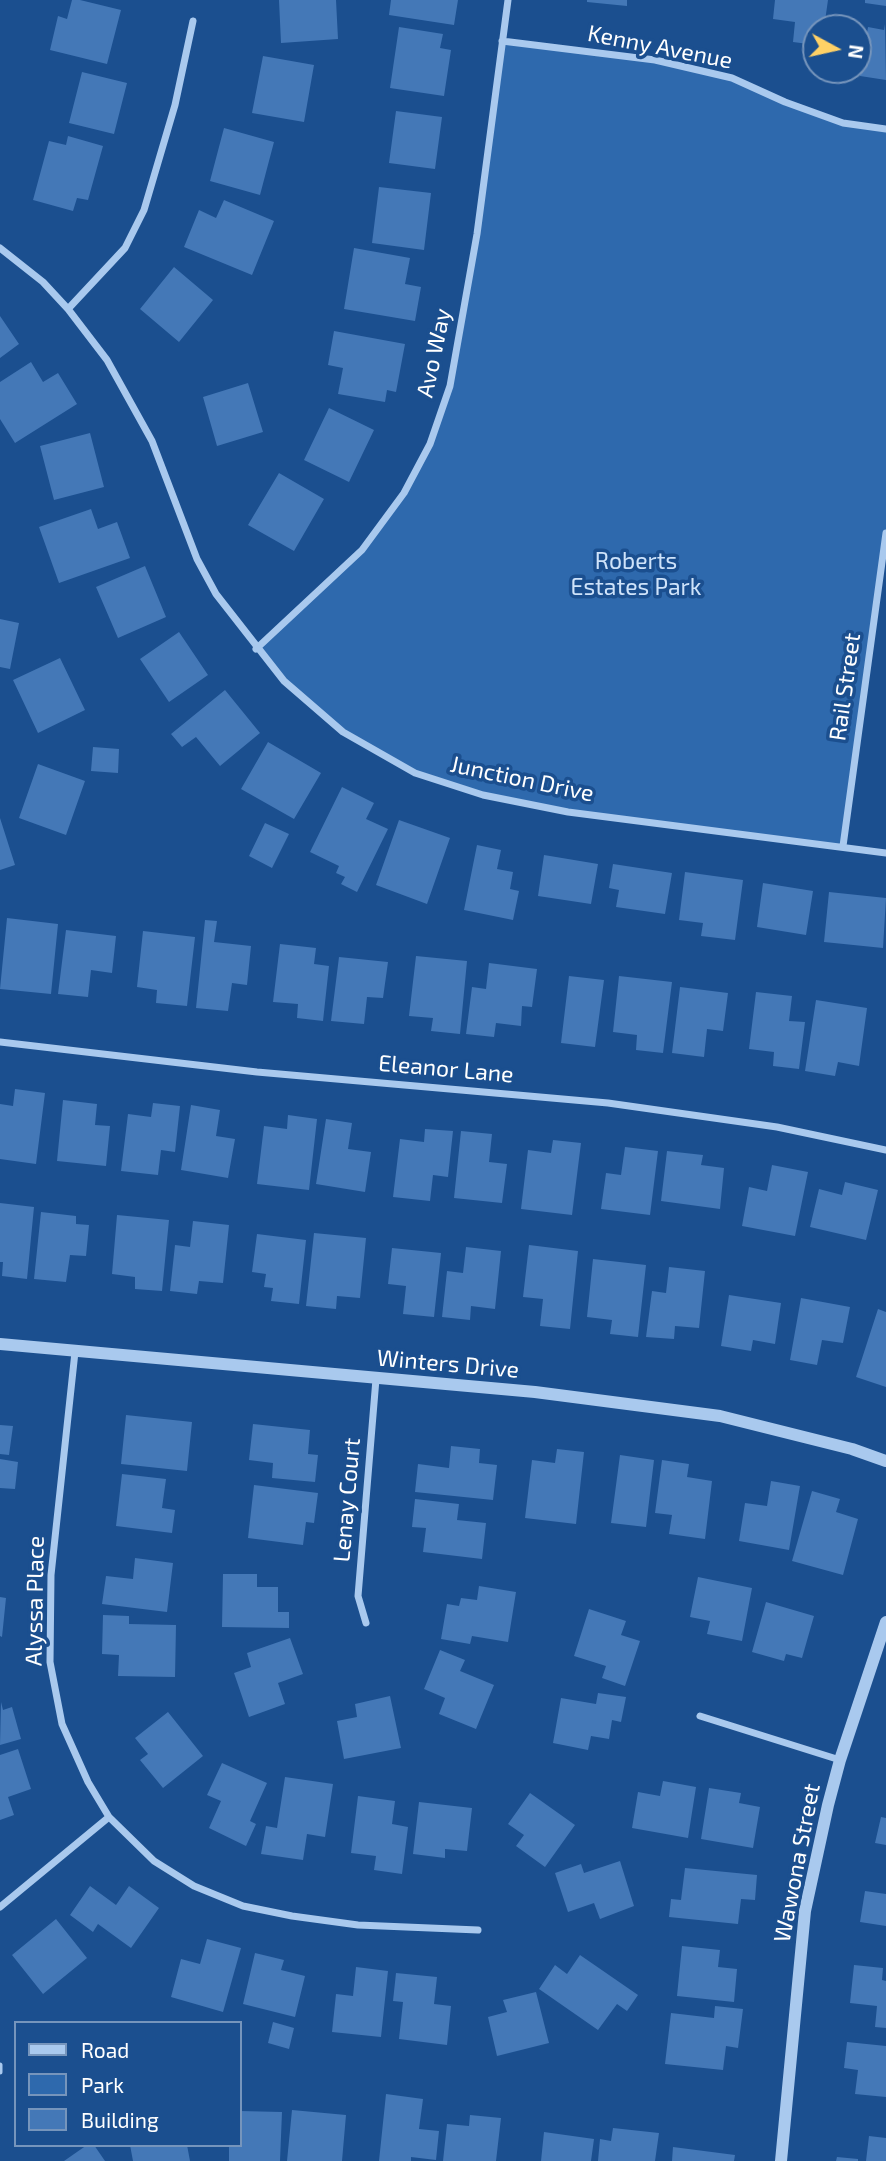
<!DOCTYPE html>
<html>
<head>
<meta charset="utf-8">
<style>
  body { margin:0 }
  #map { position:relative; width:886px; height:2161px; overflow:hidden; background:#1b4f8f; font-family:"Exo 2",sans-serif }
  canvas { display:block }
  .legend { position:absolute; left:14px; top:2021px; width:228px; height:126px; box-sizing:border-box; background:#1b4f8f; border:2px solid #7695bc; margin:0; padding:9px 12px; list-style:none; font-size:21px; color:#fff }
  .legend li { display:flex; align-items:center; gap:14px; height:35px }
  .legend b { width:35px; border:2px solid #7695bc }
  .north { position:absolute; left:802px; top:14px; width:70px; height:70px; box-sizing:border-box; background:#1b4f8f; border:2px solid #7695bc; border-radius:50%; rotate:98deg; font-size:19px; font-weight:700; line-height:28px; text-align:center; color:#fff }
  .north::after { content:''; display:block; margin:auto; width:24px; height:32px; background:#ffd166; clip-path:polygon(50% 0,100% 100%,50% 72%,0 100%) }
</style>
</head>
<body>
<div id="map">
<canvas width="886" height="2161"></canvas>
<ul class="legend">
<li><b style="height:9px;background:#a9c9ee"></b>Road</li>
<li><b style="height:19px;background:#2e69ad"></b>Park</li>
<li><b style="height:19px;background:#4478b7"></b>Building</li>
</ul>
<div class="north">N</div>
</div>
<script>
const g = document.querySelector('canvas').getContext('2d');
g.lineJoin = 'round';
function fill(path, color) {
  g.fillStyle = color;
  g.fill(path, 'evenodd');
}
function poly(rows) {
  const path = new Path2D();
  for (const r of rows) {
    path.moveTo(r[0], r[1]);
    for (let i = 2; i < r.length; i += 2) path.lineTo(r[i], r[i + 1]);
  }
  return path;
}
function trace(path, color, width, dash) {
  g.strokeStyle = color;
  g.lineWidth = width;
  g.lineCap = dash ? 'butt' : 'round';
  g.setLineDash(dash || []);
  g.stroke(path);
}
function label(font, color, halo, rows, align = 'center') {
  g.font = font + ' "Exo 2",sans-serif';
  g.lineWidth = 7;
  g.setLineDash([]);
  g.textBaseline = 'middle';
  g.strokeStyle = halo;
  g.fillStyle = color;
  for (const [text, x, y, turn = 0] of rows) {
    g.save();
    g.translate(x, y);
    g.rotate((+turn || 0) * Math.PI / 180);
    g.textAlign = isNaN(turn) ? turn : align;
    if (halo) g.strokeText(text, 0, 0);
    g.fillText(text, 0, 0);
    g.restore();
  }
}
fill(poly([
  [502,41,655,60,732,78,843,123,886,129,886,533,843,846,568,812,483,795,415,773,343,732,284,681,256,649,362,550,404,493,430,444,450,385,477,234]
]), '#2e69ad');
fill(poly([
  [72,0,80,0,121,10,107,64,50,50,58,16,67,19],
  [279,0,336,0,338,39,281,43],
  [391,0,458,0,454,25,389,15],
  [587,0,627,0,627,6,587,2],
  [775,0,828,0,824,28,816,28,816,45,793,42,795,22,773,19],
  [865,0,886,0,886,6,865,3],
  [885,24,886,80,860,76,868,27,884,30],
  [399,27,443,34,440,48,451,50,444,96,390,88],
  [263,56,314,65,304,122,252,113],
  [82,72,127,83,114,134,69,123],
  [396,111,442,117,435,169,389,163],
  [224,128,274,142,260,195,210,181],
  [68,136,103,146,88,200,77,198,73,211,33,200,49,141,66,145],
  [379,187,431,193,424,250,372,243],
  [224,200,274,221,252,275,184,247,199,210,216,218],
  [354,248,410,258,405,284,421,287,415,321,344,309],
  [174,267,213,300,179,342,140,309],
  [0,316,19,344,0,358],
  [334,331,405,344,396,392,387,390,385,402,338,394,343,368,328,365],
  [31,362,43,382,58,373,77,404,15,443,0,419,0,382],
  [248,383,263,432,217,446,203,397],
  [329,408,374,430,349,482,304,460],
  [90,433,104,487,54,500,40,446],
  [279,473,324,499,294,551,248,525],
  [91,509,98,529,117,522,130,558,59,583,39,527],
  [145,566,166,617,118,638,96,587],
  [0,619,19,623,10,669,0,667],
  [179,632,208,675,169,702,140,659],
  [60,658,85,710,38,733,13,680],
  [225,690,260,733,220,766,196,737,182,747,171,734],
  [268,742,321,773,294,819,241,789],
  [93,747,119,749,118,773,91,771],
  [38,764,85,781,66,835,19,818],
  [342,787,374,803,366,819,388,829,357,892,341,884,345,877,336,873,339,866,310,852],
  [0,818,15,865,0,870],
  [399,820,450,838,427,904,376,885],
  [265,823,289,834,272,868,249,856],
  [477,845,501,850,497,869,513,872,510,889,519,891,513,920,464,910],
  [544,855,598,864,591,904,538,896],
  [613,864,672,873,665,914,616,907,619,890,609,888],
  [685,872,743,880,735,940,701,936,703,923,679,920],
  [763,883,813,891,806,935,757,927],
  [829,892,886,898,883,948,824,942],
  [7,918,58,924,51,994,0,989],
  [205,920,217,921,214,942,251,946,247,985,232,983,228,1011,196,1008],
  [66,930,116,936,112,973,91,970,88,997,58,994],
  [143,931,195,937,187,1006,156,1003,157,990,137,987],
  [280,944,316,948,314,964,329,966,323,1021,297,1018,298,1004,273,1002],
  [416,956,467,961,460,1034,431,1031,433,1018,409,1016],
  [339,957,388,962,383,998,367,997,364,1024,331,1021],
  [489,963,537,969,532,1007,522,1006,521,1026,496,1023,494,1037,466,1034,472,987,486,989],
  [569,976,604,980,595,1047,561,1043],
  [619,976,672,982,663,1053,636,1050,637,1035,613,1032],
  [680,987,728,993,723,1031,707,1029,704,1057,672,1053],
  [756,992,792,996,789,1021,805,1022,799,1069,773,1066,774,1052,749,1049],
  [816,1000,867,1008,859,1066,838,1062,835,1076,805,1071],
  [15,1089,45,1093,36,1164,0,1159,0,1104,13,1106],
  [63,1100,97,1104,95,1125,110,1126,106,1166,57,1161],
  [153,1103,180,1106,175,1152,161,1150,158,1175,121,1171,128,1114,151,1117],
  [191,1105,220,1110,216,1136,235,1139,228,1178,181,1170],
  [288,1115,317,1119,309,1190,257,1184,264,1126,287,1129],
  [326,1119,352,1123,348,1149,371,1152,365,1192,316,1184],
  [425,1129,453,1131,448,1177,433,1175,430,1201,393,1197,400,1139,424,1142],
  [461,1131,492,1134,489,1162,507,1164,502,1203,454,1198],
  [553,1140,581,1143,572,1215,521,1209,528,1150,551,1153],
  [625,1147,658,1151,650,1215,601,1209,606,1173,621,1175],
  [667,1151,703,1155,701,1165,724,1168,720,1209,661,1201],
  [772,1165,808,1172,795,1236,742,1226,749,1187,767,1191],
  [845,1182,878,1190,866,1240,810,1227,819,1189,842,1195],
  [0,1203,34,1207,27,1279,2,1276,3,1262,0,1262],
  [41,1212,76,1216,76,1224,89,1225,86,1256,70,1255,66,1282,34,1279],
  [117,1215,169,1220,162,1291,135,1289,135,1277,112,1274],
  [193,1221,229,1225,223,1283,199,1281,197,1294,170,1291,175,1245,190,1247],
  [314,1233,366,1238,360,1298,337,1296,336,1309,306,1306],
  [257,1234,306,1240,299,1304,271,1301,273,1288,264,1287,266,1274,252,1272],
  [529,1245,578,1251,570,1329,540,1326,543,1299,523,1297],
  [466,1247,501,1251,495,1309,471,1306,470,1320,442,1317,447,1271,463,1273],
  [392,1248,441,1253,434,1317,403,1314,406,1286,388,1284],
  [593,1259,646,1265,638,1337,610,1334,612,1320,587,1317],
  [669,1267,705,1271,699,1328,675,1326,674,1339,646,1337,652,1291,666,1293],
  [729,1295,781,1303,775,1344,753,1340,751,1351,721,1346],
  [801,1298,850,1307,843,1343,822,1340,817,1365,790,1360],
  [878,1309,886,1312,886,1387,856,1377],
  [126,1415,192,1422,187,1471,121,1464],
  [253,1424,310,1430,308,1454,318,1455,315,1482,272,1478,273,1463,249,1460],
  [0,1425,13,1426,9,1455,0,1454],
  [451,1446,480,1449,479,1463,497,1465,493,1500,415,1492,418,1464,449,1468],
  [557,1449,584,1452,576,1524,525,1518,532,1460,555,1463],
  [620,1455,654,1460,646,1527,611,1523],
  [0,1459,18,1462,15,1489,0,1488],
  [662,1460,689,1464,687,1477,712,1481,705,1539,669,1534,672,1515,655,1513],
  [122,1474,166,1479,162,1508,175,1510,172,1533,116,1526],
  [771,1481,800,1486,789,1550,739,1541,745,1503,767,1506],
  [254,1485,318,1493,314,1523,306,1522,303,1545,248,1538],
  [812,1491,840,1499,836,1512,858,1519,843,1575,792,1561],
  [415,1499,459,1504,457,1520,486,1523,482,1559,423,1552,426,1528,412,1527],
  [135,1558,173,1563,167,1612,102,1604,106,1576,133,1579],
  [223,1574,257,1574,257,1587,278,1587,278,1612,289,1612,289,1628,222,1627],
  [698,1577,752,1588,742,1641,707,1634,710,1621,690,1617],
  [479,1586,516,1592,508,1642,472,1636,470,1644,441,1639,447,1604,459,1606,461,1598,477,1600],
  [0,1597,6,1598,2,1637,0,1636],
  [766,1602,814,1616,802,1658,786,1654,784,1661,752,1652],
  [589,1609,626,1621,621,1635,640,1641,625,1686,602,1678,606,1666,574,1656],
  [103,1615,129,1616,129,1624,176,1625,175,1677,118,1676,119,1655,102,1654],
  [290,1638,303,1674,278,1683,285,1704,249,1717,234,1673,251,1667,247,1653],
  [440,1650,465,1660,460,1671,494,1685,476,1729,439,1714,445,1698,424,1689],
  [598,1693,626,1697,621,1722,612,1720,609,1739,591,1736,588,1750,553,1743,561,1698,596,1704],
  [390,1696,401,1748,344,1759,337,1721,357,1717,355,1704],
  [1,1702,3,1710,12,1707,21,1739,0,1745],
  [168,1712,203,1756,163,1788,140,1760,148,1754,135,1738],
  [18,1749,31,1789,8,1797,14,1815,0,1820,0,1755],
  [222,1763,267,1783,250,1821,256,1824,246,1846,209,1828,221,1801,207,1795],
  [285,1777,333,1784,325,1837,307,1834,303,1860,261,1854,266,1826,277,1828],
  [663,1781,696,1787,688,1838,632,1828,638,1792,660,1796],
  [709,1788,741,1793,739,1803,760,1807,753,1848,701,1839],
  [530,1793,575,1825,545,1867,516,1846,524,1835,508,1824],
  [358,1796,395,1801,392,1824,408,1827,402,1874,374,1870,376,1856,351,1853],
  [419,1802,472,1808,467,1851,445,1849,445,1858,413,1854],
  [881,1817,886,1818,886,1845,875,1843],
  [620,1861,634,1906,600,1919,594,1903,568,1912,555,1873,581,1864,584,1873],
  [685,1868,757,1875,755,1900,741,1899,738,1924,669,1917,671,1899,681,1900],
  [90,1886,116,1905,129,1886,159,1908,131,1948,98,1924,93,1932,70,1915],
  [865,1891,886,1894,886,1926,860,1922],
  [56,1919,87,1958,43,1994,12,1955],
  [207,1939,241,1948,223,2012,171,1997,181,1959,200,1964],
  [682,1946,720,1950,718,1967,737,1969,734,2002,677,1996],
  [255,1953,284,1960,281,1970,305,1976,295,2017,243,2004],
  [580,1955,638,1995,627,2011,617,2004,598,2030,539,1989,555,1965,567,1974],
  [854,1965,883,1968,882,1980,886,1981,886,2028,875,2027,877,2006,850,2003],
  [356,1967,388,1971,381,2037,332,2032,336,1994,353,1996],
  [396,1973,437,1977,434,2004,451,2006,447,2045,399,2039,403,2002,393,2001],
  [536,1992,549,2043,497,2056,488,2017,507,2012,503,2000],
  [715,2006,743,2009,738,2048,726,2046,723,2070,665,2064,671,2013,714,2018],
  [273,2022,294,2028,289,2049,268,2043],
  [847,2042,886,2046,886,2097,855,2094,858,2070,844,2068],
  [386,2094,423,2099,419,2129,439,2131,436,2160,411,2157,411,2161,379,2161],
  [292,2110,346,2115,342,2161,287,2161],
  [240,2111,282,2112,280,2161,229,2161,229,2145,240,2145],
  [470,2115,501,2118,496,2161,443,2161,447,2124,469,2126],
  [613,2128,659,2133,655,2161,598,2161,600,2139,611,2141],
  [544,2132,594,2139,591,2161,541,2161],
  [869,2136,886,2138,886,2161,866,2161],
  [87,2145,94,2145,105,2161,64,2161],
  [130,2145,187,2145,190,2161,133,2161],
  [673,2147,735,2155,734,2161,672,2161],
  [837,2157,858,2159,858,2161,836,2161]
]), '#4478b7');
trace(poly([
  [0,2065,0,2072]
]), '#a9c9ee', 5);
trace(poly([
  [502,41,655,60,732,78,785,102,843,123,886,129],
  [0,248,43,282,68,309,107,360,152,441,197,559,216,594,284,681,343,732,415,773,483,795,568,812,886,853],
  [68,309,125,248,144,210,175,105,193,21],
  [256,649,362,550,404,493,430,444,450,386,477,234,508,0],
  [843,846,886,533],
  [0,1042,257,1072,608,1103,777,1127,886,1150],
  [75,1352,51,1575,50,1662,62,1724,88,1782,109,1817,154,1861,194,1886,243,1906,292,1916,358,1925,478,1930],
  [366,1623,358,1596,376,1379],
  [700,1716,840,1760],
  [0,1907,109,1817]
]), '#a9c9ee', 7);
trace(poly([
  [0,1344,535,1392,720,1416,852,1449,886,1461],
  [781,2161,805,1911,828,1805,840,1760,886,1622]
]), '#a9c9ee', 12);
label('23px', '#fff', '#1b4f8f', [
  ["Kenny Avenue",660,47,11],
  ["Avo Way",434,353,-78],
  ["Rail Street",845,687,-82],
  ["Junction Drive",522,779,12],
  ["Eleanor Lane",446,1069,5],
  ["Winters Drive",448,1364,5],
  ["Lenay Court",347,1500,-85],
  ["Alyssa Place",35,1601,-89],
  ["Wawona Street",797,1863,-79]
]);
label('23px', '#cfe3fa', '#1b4f8f', [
  ["Roberts",636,561],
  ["Estates Park",636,587]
]);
</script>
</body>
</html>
